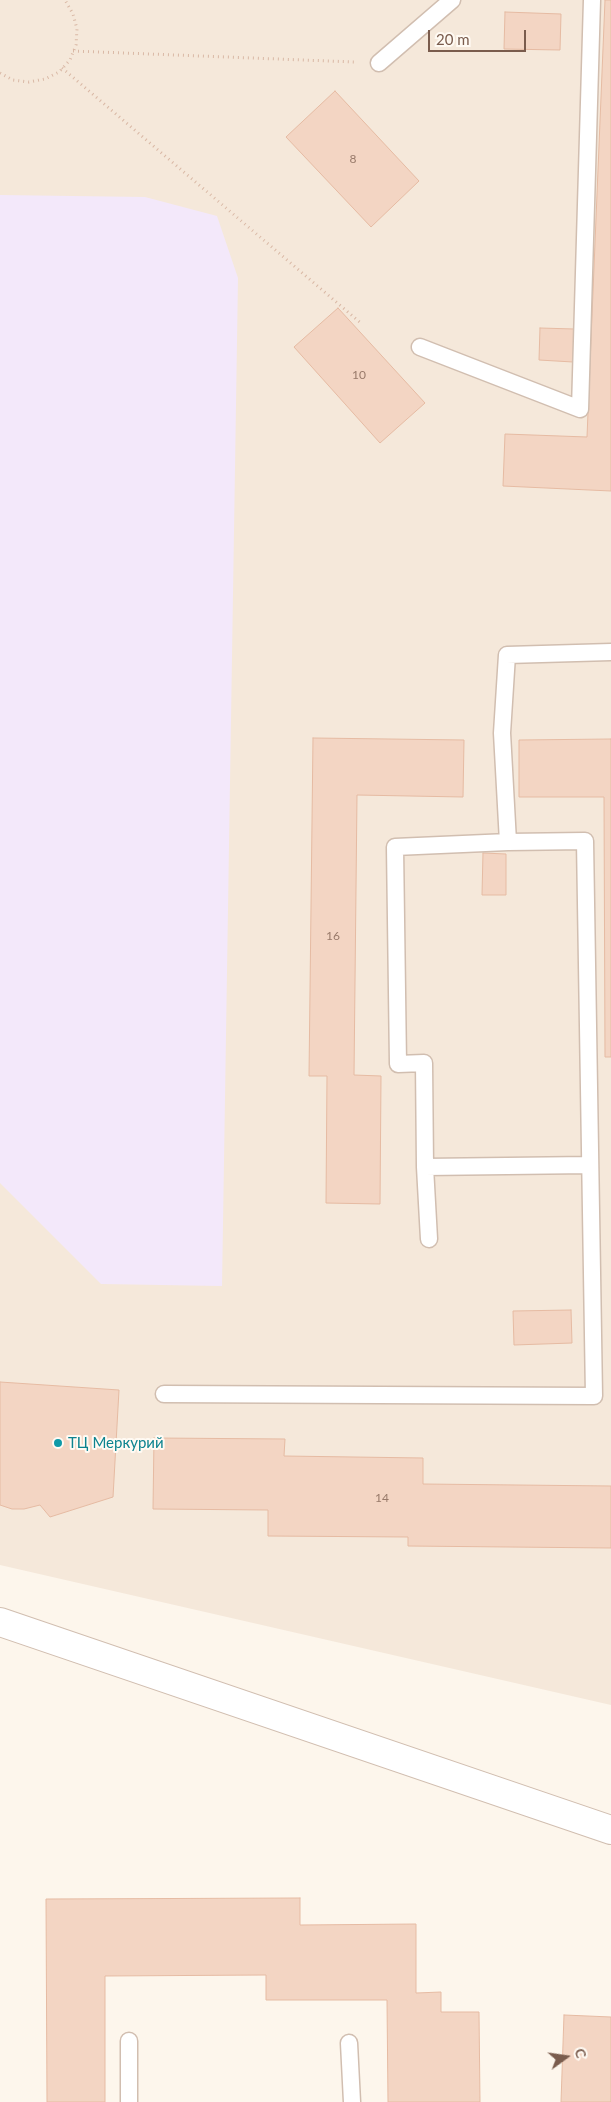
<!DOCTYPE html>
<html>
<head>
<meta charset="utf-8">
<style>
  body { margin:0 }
  #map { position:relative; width:611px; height:2102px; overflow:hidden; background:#fdf6ec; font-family:Lato,sans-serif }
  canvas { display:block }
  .north { position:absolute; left:541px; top:2032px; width:50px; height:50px; -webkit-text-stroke:4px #fffaf3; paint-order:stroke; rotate:76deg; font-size:14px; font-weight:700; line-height:20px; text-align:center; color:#7a5c4d }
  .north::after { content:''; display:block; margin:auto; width:18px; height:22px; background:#7a5c4d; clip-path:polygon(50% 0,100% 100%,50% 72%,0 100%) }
  .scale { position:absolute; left:428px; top:30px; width:98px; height:22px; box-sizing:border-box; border:2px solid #7a5c4d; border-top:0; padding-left:6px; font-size:15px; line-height:18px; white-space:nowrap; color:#7a5c4d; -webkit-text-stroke:4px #fffaf3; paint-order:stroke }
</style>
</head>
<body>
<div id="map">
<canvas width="611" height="2102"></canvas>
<div class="north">С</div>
<div class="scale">20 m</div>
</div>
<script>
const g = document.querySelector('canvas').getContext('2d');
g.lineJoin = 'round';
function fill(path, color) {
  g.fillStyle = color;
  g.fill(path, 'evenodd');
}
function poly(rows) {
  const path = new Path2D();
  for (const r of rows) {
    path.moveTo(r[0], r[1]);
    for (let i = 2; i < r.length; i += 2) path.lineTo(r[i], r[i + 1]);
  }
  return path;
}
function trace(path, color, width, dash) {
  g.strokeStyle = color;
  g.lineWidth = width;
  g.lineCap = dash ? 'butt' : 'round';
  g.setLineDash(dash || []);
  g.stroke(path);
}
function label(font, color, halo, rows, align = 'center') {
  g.font = font + ' Lato,sans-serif';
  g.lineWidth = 4;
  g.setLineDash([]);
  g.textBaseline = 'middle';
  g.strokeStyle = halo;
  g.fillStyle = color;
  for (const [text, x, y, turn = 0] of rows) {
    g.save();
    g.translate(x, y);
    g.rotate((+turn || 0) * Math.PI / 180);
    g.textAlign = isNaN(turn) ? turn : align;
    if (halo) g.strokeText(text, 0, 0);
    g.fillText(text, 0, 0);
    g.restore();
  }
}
fill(poly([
  [0,0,611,0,611,1705,0,1565]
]), '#f5e8da');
fill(poly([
  [0,195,145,197,217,216,238,278,222,1286,101,1284,0,1183]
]), '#f3e8fa');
const building = poly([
  [605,0,611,0,611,491,503,486,505,434,587,437,605,0],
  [505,12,561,14,560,50,504,49,505,12],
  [335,91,419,181,371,227,286,137,335,91],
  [338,308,425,403,380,443,294,347,338,308],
  [540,328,574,329,573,362,539,360,540,328],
  [313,738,464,740,463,797,357,795,354,1075,381,1076,380,1204,326,1203,327,1076,309,1076,313,738],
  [611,739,611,1057,605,1057,604,797,519,797,519,740,611,739],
  [483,853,506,854,506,895,482,895,483,853],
  [571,1310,572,1343,514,1345,513,1311,571,1310],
  [0,1382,119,1390,113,1497,50,1517,40,1505,24,1509,12,1509,0,1505,0,1382],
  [154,1438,285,1439,284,1456,423,1458,423,1484,611,1486,611,1548,408,1546,408,1537,268,1536,268,1510,153,1509,154,1438],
  [300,1898,300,1925,416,1924,416,1993,441,1992,441,2012,479,2012,480,2102,388,2102,387,2000,266,2000,266,1975,105,1976,105,2102,47,2102,46,1899,300,1898],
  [564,2015,611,2017,611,2102,561,2102,564,2015]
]);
fill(building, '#f3d5c3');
trace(building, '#e6bba3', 1);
const service = poly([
  [379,63,452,0],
  [420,347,580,409,592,0],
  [425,1167,589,1165],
  [429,1239,425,1167,424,1063,398,1064,395,847,508,842],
  [164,1394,594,1396,585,841,508,842,502,733,507,655,611,652],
  [349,2043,352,2102],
  [129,2102,129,2041]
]);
const tertiary = poly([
  [0,1622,611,1830]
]);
trace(service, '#d1beb0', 19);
trace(tertiary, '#d1beb0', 30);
trace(poly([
  [73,51,354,62],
  [62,68,362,324],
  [0,73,13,80,29,82,45,79,59,72,70,60,76,45,77,29,73,14,65,0]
]), '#d9b8a5', 3, [1, 4]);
trace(service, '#fff', 16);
trace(tertiary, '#fff', 28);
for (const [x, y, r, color] of [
  [58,1443,5,"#0f9aa8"]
]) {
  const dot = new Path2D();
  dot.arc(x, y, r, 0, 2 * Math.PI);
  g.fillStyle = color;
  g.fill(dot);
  trace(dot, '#fffaf3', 2);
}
label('12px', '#987a6a', null, [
  ["8",353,159],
  ["10",359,375],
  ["16",333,936],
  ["14",382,1498]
]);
label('15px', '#0d838f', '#fffaf3', [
  ["ТЦ Меркурий",68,1443]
], 'left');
</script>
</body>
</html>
